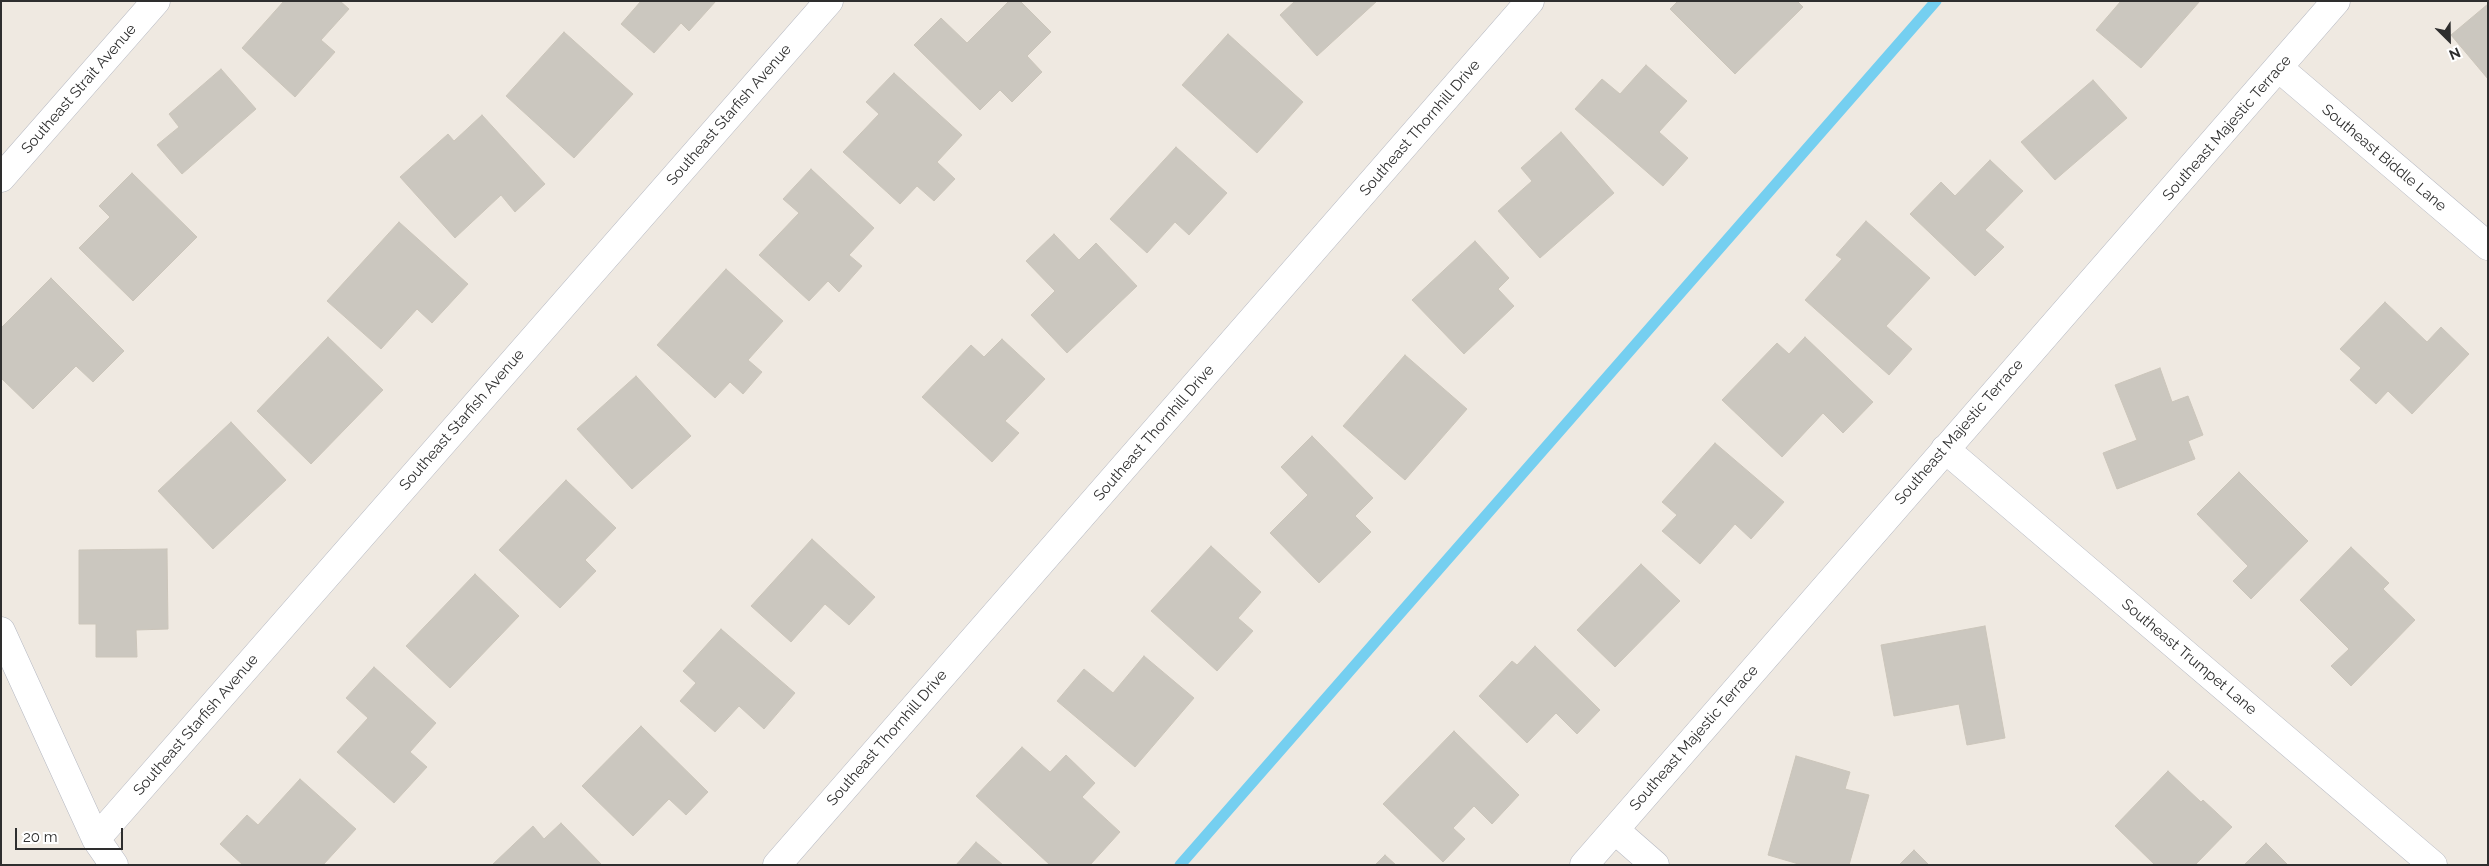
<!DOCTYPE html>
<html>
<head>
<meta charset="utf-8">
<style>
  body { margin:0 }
  #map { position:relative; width:2489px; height:866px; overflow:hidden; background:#efe9e1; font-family:Raleway,sans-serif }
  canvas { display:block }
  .frame { position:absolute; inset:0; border:2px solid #2e2e2e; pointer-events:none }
  .north { position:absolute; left:2424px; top:15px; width:50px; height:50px; -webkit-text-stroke:4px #fff; paint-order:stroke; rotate:157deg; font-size:14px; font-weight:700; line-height:20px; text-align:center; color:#2e2e2e }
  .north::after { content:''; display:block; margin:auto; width:18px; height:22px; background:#2e2e2e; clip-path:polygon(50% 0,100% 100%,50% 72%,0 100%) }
  .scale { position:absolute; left:15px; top:828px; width:108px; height:22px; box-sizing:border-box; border:2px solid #2e2e2e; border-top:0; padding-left:6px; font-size:15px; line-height:18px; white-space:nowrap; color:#2e2e2e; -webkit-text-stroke:4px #fff; paint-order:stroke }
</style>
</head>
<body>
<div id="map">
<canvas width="2489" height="866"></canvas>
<div class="frame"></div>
<div class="north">N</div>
<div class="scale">20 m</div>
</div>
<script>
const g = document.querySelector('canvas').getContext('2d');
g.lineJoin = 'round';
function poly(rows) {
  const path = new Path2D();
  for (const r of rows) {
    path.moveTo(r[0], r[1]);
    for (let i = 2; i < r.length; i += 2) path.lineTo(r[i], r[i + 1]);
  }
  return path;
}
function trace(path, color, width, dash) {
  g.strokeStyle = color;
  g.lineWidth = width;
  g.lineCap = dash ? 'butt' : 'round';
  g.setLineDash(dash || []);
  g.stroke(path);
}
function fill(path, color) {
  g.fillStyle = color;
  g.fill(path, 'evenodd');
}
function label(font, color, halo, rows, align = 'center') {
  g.font = font + ' Raleway,sans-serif';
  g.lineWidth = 4;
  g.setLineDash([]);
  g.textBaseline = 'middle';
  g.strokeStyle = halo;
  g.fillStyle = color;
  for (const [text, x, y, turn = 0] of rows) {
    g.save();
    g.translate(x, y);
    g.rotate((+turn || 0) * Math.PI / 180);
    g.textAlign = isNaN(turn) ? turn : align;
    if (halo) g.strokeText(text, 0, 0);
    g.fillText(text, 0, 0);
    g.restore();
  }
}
trace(poly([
  [1180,865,1936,1]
]), '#75cff0', 11);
const building = poly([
  [284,1,340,1,349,9,321,40,335,52,295,97,242,48,284,1],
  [641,1,716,1,689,31,681,23,654,53,621,24,641,1],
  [1009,1,1020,1,1051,32,1027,56,1042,72,1012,102,1000,90,980,110,914,45,941,18,967,43,1009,1],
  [1295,1,1377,1,1317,56,1280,15,1295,1],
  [1678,1,1797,1,1803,7,1735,74,1670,9,1678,1],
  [2121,1,2200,1,2141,68,2096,30,2121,1],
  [2488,4,2488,79,2451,35,2488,4],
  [564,32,633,94,574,158,506,96,564,32],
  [1228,34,1303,102,1257,153,1182,85,1228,34],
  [1646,65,1687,101,1659,132,1688,158,1663,186,1575,109,1602,79,1620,94,1646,65],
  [221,69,256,109,182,174,157,145,179,127,169,114,221,69],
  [894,73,962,135,937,162,955,179,934,201,917,186,900,204,843,152,879,114,866,102,894,73],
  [2093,80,2127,118,2055,180,2021,142,2093,80],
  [482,115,545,184,515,212,501,195,455,238,400,177,448,134,454,141,482,115],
  [1561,132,1614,193,1540,258,1498,211,1532,181,1521,168,1561,132],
  [1176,147,1227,193,1189,235,1175,222,1147,253,1110,219,1176,147],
  [1990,160,2023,191,1985,230,2004,247,1975,276,1910,214,1941,182,1955,196,1990,160],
  [811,169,874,228,849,255,862,266,839,292,828,281,809,301,759,255,799,213,783,199,811,169],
  [132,173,197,237,133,301,79,248,110,217,99,206,132,173],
  [1866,221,1930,278,1886,326,1912,349,1889,375,1805,300,1842,259,1836,255,1866,221],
  [399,222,468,284,432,323,417,309,381,349,327,301,399,222],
  [1054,234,1079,260,1096,243,1137,286,1067,353,1031,315,1055,291,1026,261,1054,234],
  [1475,241,1509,278,1498,289,1514,306,1464,354,1412,300,1475,241],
  [726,269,783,321,748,360,762,372,743,394,730,382,715,398,657,345,726,269],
  [51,278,124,351,93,382,76,366,33,409,1,378,1,328,51,278],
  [2385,302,2427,342,2441,327,2469,354,2412,414,2388,391,2376,404,2350,380,2361,368,2340,349,2385,302],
  [328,337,383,390,311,464,257,411,328,337],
  [1805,337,1873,402,1843,433,1823,413,1782,457,1722,400,1777,343,1789,354,1805,337],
  [1002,339,1045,379,1005,421,1019,433,992,462,922,397,971,345,984,357,1002,339],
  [1405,355,1467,409,1405,480,1343,426,1405,355],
  [2160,368,2172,402,2188,396,2203,435,2188,441,2195,459,2117,489,2103,453,2137,440,2115,385,2160,368],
  [636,376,691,436,632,489,577,429,636,376],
  [231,422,286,480,213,549,158,491,231,422],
  [1312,436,1373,498,1355,516,1371,532,1319,583,1270,533,1308,495,1281,467,1312,436],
  [1715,443,1784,502,1751,539,1735,524,1700,564,1662,531,1677,515,1662,502,1715,443],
  [2239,472,2308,541,2251,599,2233,581,2248,566,2197,514,2239,472],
  [566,480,616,528,585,560,596,571,560,608,499,550,566,480],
  [812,539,875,597,849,625,825,604,791,642,751,606,812,539],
  [1211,546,1261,592,1238,618,1253,631,1217,671,1151,611,1211,546],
  [2351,547,2389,583,2383,589,2415,620,2351,686,2331,666,2349,649,2300,600,2351,547],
  [167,549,168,629,136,630,137,657,96,657,96,624,79,624,79,550,167,549],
  [1641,564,1680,601,1615,667,1577,630,1641,564],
  [475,574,519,616,450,688,406,646,475,574],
  [1985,626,2005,738,1967,745,1959,704,1894,716,1881,645,1985,626],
  [721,629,795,693,764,729,739,706,715,732,680,701,696,683,683,671,721,629],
  [1535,646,1600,710,1577,734,1556,713,1527,743,1479,696,1512,661,1517,665,1535,646],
  [1144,656,1194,698,1135,767,1057,701,1084,669,1113,693,1144,656],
  [374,667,436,723,410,752,427,767,394,803,337,752,368,718,346,698,374,667],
  [641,726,708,792,686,815,669,799,633,836,582,786,641,726],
  [1454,731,1519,795,1492,824,1474,806,1453,828,1465,839,1443,862,1383,804,1454,731],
  [1022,747,1050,772,1066,755,1095,783,1082,797,1120,832,1090,865,1050,865,976,796,1022,747],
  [1796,756,1850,772,1845,789,1869,795,1849,865,1802,865,1768,855,1796,756],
  [2168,771,2201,802,2203,800,2232,827,2195,865,2155,865,2115,826,2168,771],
  [300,779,356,829,323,865,243,865,220,844,247,815,258,825,300,779],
  [561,823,602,865,492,865,533,826,544,839,561,823],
  [976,842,1003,865,956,865,976,842],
  [2266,843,2288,865,2244,865,2266,843],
  [1914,850,1929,865,1899,865,1914,850],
  [1385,855,1396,865,1375,865,1385,855]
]);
fill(building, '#cbc7bf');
trace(building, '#cbc5ba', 1);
const street = poly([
  [2280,69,2488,246],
  [1,178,156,1],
  [1945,449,2433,865],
  [1,631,96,839,114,865],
  [1615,830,1655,865],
  [96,839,829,1],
  [1584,865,2336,1]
]);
const secondary = poly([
  [777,865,1530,1]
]);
trace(street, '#b4b7c1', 29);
trace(secondary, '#b4b7c1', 29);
trace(street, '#fff', 28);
trace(secondary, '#fff', 28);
label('15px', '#2e2e2e', '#fff', [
  ["Southeast Strait Avenue",79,89,-49],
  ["Southeast Starfish Avenue",729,115,-49],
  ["Southeast Thornhill Drive",1420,128,-49],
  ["Southeast Majestic Terrace",2227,128,-49],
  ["Southeast Biddle Lane",2384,158,40],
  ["Southeast Starfish Avenue",462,420,-49],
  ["Southeast Majestic Terrace",1959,432,-49],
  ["Southeast Thornhill Drive",1154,433,-49],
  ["Southeast Trumpet Lane",2189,657,40],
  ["Southeast Starfish Avenue",196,725,-49],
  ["Southeast Thornhill Drive",887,738,-49],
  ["Southeast Majestic Terrace",1694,738,-49]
]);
</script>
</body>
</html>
